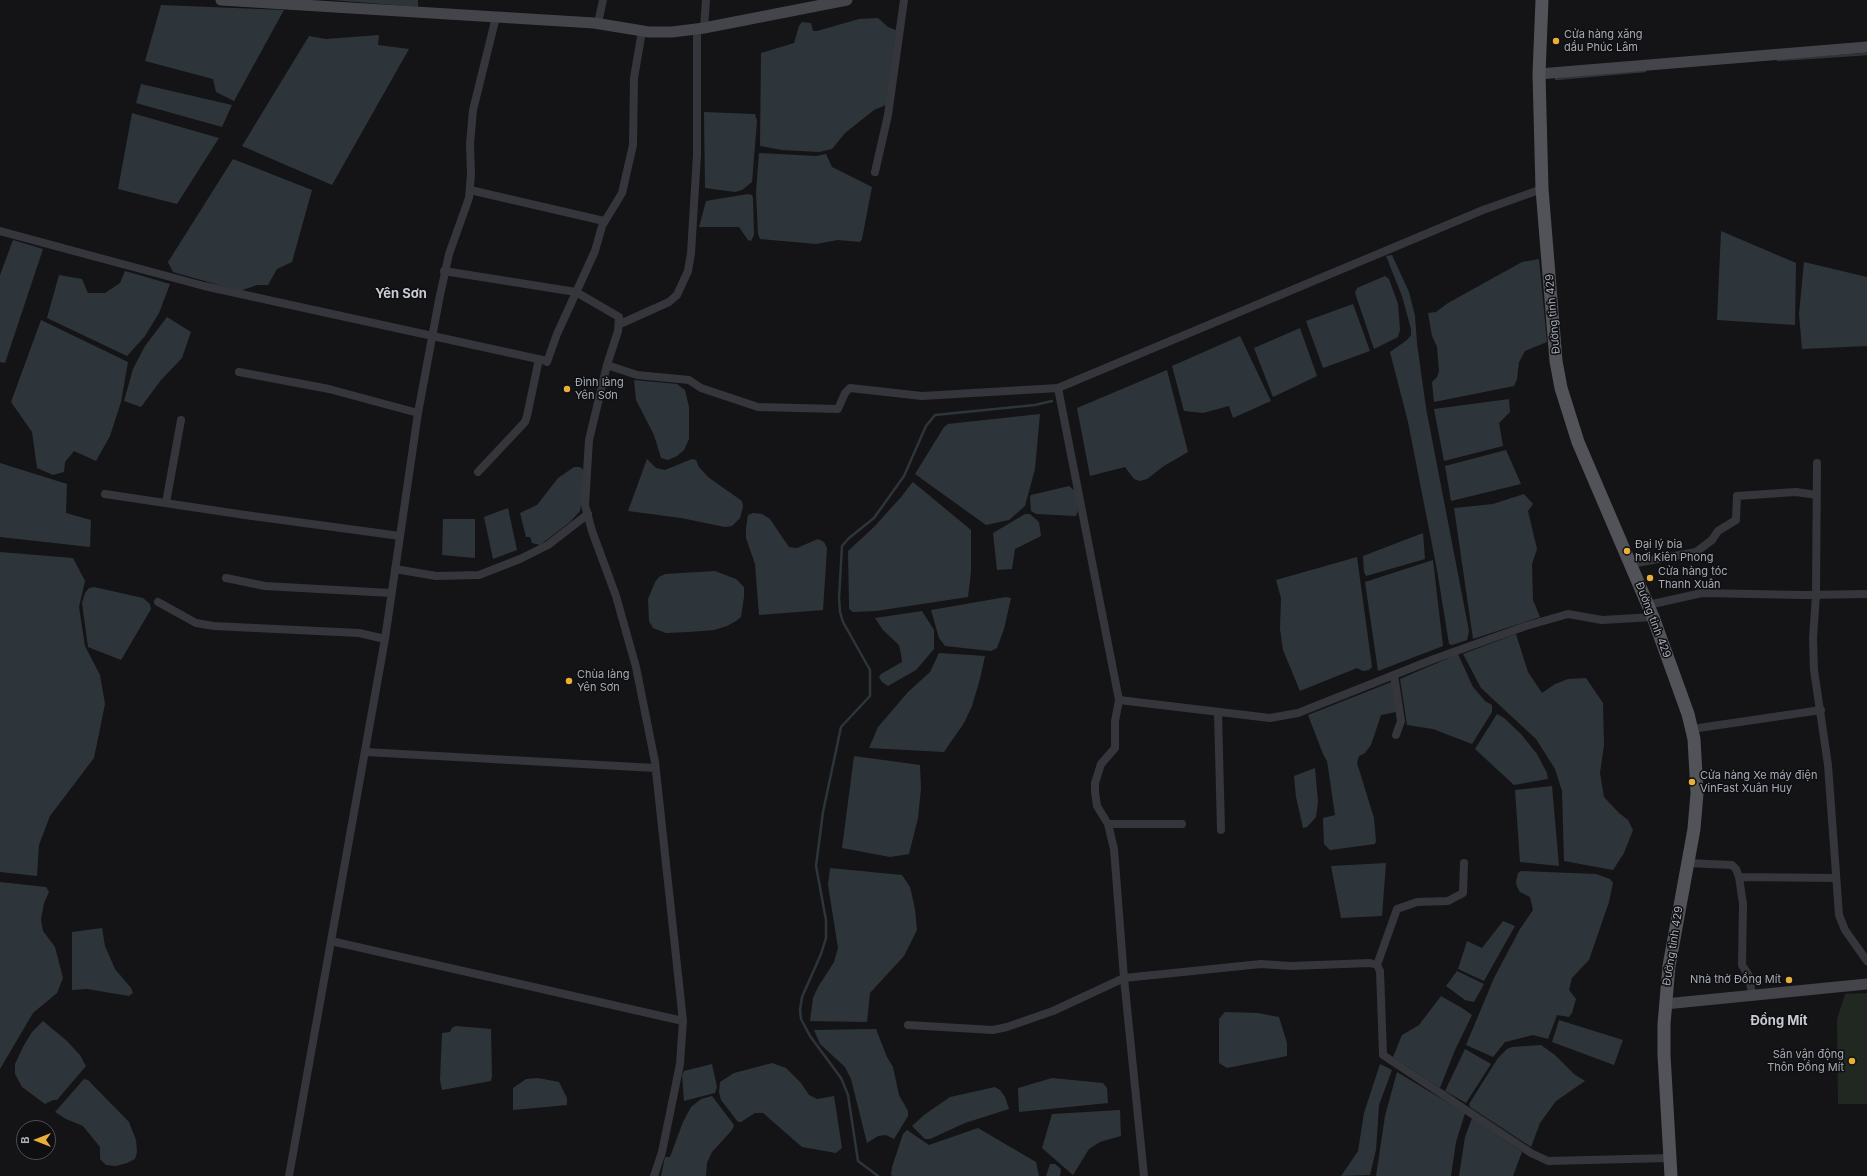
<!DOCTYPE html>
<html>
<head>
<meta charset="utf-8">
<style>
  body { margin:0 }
  #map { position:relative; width:1867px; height:1176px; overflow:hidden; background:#141416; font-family:Inter,sans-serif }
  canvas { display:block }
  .north { position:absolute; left:16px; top:1120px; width:40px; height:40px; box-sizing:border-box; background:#0f0f11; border:1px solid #4b4d53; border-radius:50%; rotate:270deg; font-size:11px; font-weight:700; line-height:16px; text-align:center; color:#a6abb5 }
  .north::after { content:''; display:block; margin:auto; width:14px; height:18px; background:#e9b039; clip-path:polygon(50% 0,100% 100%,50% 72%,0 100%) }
</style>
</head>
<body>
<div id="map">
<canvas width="1867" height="1176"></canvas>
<div class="north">B</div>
</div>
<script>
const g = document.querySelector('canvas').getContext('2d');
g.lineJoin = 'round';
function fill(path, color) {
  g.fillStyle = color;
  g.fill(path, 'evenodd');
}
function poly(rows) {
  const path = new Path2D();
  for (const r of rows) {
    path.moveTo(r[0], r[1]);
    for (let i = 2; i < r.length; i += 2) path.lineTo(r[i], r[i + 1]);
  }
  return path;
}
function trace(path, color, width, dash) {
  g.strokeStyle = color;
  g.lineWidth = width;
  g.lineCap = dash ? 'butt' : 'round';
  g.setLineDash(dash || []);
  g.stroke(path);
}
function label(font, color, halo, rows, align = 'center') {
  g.font = font + ' Inter,sans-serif';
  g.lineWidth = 3;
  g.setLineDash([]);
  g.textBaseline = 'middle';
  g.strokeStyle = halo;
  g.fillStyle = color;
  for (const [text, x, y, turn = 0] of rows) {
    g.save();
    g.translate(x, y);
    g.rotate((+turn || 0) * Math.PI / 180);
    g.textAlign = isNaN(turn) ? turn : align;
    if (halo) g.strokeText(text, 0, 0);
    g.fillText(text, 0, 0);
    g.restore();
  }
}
fill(poly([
  [1867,993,1867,1104,1838,1104,1837,1019,1845,994]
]), '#202821');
fill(poly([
  [332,0,418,0,418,7],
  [161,5,284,10,234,101,216,92,213,79,145,61],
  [878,18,888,27,896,30,886,105,874,110,845,133,832,149,819,152,782,150,760,146,761,53,794,43,799,26,802,22,811,23,813,31,817,31,859,19],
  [379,35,378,45,409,49,332,185,242,146,309,36,326,39],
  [141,84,232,105,222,127,136,103],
  [704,112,755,114,757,121,752,182,742,190,735,192,705,188],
  [132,113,219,138,177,204,118,189],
  [759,153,816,156,826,154,832,167,872,187,862,239,860,242,838,240,816,244,760,239,758,234,756,192],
  [233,159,312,190,292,262,277,269,268,285,257,285,240,291,173,272,168,262],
  [748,194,752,195,753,198,754,235,751,241,748,240,739,227,699,227,706,201],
  [1721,231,1796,263,1795,325,1717,320],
  [13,240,43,249,5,363,0,362,0,275],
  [1392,255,1409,292,1415,316,1417,343,1426,408,1469,631,1467,640,1452,645,1449,644,1437,570,1408,422,1390,352,1407,340,1411,335,1411,329,1402,296,1386,256],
  [1539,259,1547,342,1525,351,1519,362,1517,379,1514,386,1434,402,1432,382,1437,377,1439,371,1437,347,1432,336,1428,313,1436,312,1448,303,1522,262],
  [1804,262,1867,277,1867,346,1802,349,1799,314],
  [125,271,170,284,159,313,145,336,127,356,47,318,59,275,82,279,88,293,105,293,120,283],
  [1385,276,1389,279,1398,304,1400,330,1398,337,1374,349,1355,293,1357,288],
  [1353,304,1370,351,1323,368,1306,321],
  [167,317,191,332,182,358,161,380,141,407,124,401,133,369,145,346],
  [41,320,128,362,121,402,110,436,96,461,74,451,65,462,64,472,53,475,37,468,32,432,11,402],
  [1300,328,1317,376,1273,397,1254,348],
  [1240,336,1271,401,1233,418,1229,406,1203,413,1184,411,1172,366],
  [1167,370,1188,452,1164,466,1147,479,1140,481,1134,479,1125,467,1090,476,1077,408],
  [634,380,677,384,685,390,689,407,689,439,684,450,677,456,668,460,661,458,654,435,636,400],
  [1509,399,1510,412,1499,423,1503,446,1444,461,1434,409],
  [1040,414,1035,469,1025,506,1009,520,986,525,915,474,944,427,948,424],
  [1506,450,1521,484,1451,501,1445,466],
  [647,459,656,468,665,470,692,459,696,460,699,467,708,477,742,501,743,507,740,518,732,526,725,527,681,518,628,511],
  [0,463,67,484,66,513,91,520,90,547,0,537],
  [574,467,580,467,584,470,584,487,580,511,570,522,540,545,532,543,530,537,526,537,520,513,537,505,558,478],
  [913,482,971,530,971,572,968,597,876,611,853,612,849,609,849,603,848,551,874,527,902,496,911,484],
  [1069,486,1075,491,1078,511,1076,516,1036,514,1031,511,1030,497,1031,495],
  [1524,494,1533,504,1528,511,1537,549,1532,564,1533,600,1540,617,1473,639,1454,508,1493,504],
  [508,508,517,550,493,559,484,517],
  [753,513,762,514,770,519,789,547,797,548,818,539,824,542,827,548,823,610,759,615,755,564,746,538,746,528,748,515],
  [1025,514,1030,514,1039,522,1041,536,1015,549,1012,569,997,570,993,533],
  [443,519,475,519,475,558,442,555],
  [1423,533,1425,559,1366,576,1364,572,1363,556],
  [0,552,73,558,85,581,79,607,85,646,100,675,105,704,94,758,50,816,39,845,37,876,0,872],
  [1357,557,1372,667,1369,670,1363,671,1357,668,1300,691,1283,650,1280,629,1281,598,1276,580],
  [1433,560,1443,646,1378,671,1365,582],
  [715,571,736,579,744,587,744,597,741,617,736,621,727,626,714,630,689,632,666,633,653,628,649,621,648,599,655,582,659,577,665,574],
  [94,587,143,598,150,604,151,609,121,660,88,647,82,603,85,593,89,588],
  [1006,597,1011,598,1004,629,997,648,991,651,945,646,939,638,931,610],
  [922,611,934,630,934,649,916,670,888,686,882,682,879,677,881,674,902,662,901,654,899,645,883,630,875,618],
  [1516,634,1528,672,1542,693,1555,684,1568,679,1586,678,1603,703,1604,745,1600,773,1604,797,1619,813,1628,820,1633,830,1624,853,1613,870,1564,861,1562,791,1555,769,1536,739,1481,688,1463,654],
  [939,653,985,656,980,679,972,706,964,723,944,752,869,748,878,727,908,692,930,672],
  [1458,654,1473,687,1485,701,1492,705,1492,712,1472,744,1433,729,1407,725,1400,679],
  [1394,681,1396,712,1381,715,1371,745,1365,753,1359,756,1357,763,1374,818,1376,841,1375,844,1330,850,1324,844,1323,818,1335,815,1327,761,1323,754,1308,715],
  [1497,714,1504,718,1521,734,1537,754,1547,773,1548,779,1514,785,1475,749],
  [854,756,920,765,921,788,918,818,909,854,890,857,842,848],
  [1315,768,1318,802,1316,817,1307,827,1303,828,1296,797,1294,776],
  [1552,786,1559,866,1520,862,1515,790],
  [1386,863,1382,916,1341,918,1331,866],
  [830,868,902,875,910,887,915,909,917,930,904,956,870,993,867,1022,810,1021,813,998,818,987,834,962,838,948,828,885],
  [1521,871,1596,874,1610,879,1613,883,1609,902,1589,960,1572,978,1569,990,1576,999,1572,1013,1569,1017,1557,1015,1548,1039,1533,1035,1505,1042,1493,1057,1466,1045,1494,978,1520,929,1533,910,1530,897,1520,892,1517,887,1516,882,1518,873],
  [0,882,46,887,49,892,44,903,41,920,43,931,55,947,63,978,57,993,33,1013,0,1069],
  [1503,921,1515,926,1484,981,1458,969,1467,941,1482,948],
  [102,928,105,946,115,969,131,988,133,993,129,996,87,989,72,990,72,932],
  [1457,971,1484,984,1474,1002,1465,1000,1446,986],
  [1441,996,1462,1008,1472,1015,1455,1050,1440,1088,1393,1057,1402,1035,1419,1025],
  [1225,1012,1258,1013,1279,1017,1287,1043,1287,1056,1227,1068,1219,1063,1219,1019],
  [1559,1020,1623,1040,1614,1065,1552,1042],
  [43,1021,67,1041,80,1055,86,1066,57,1100,53,1100,45,1104,22,1087,15,1074,15,1064,24,1045,32,1032],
  [456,1026,491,1029,492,1076,491,1081,442,1090,440,1080,442,1033,450,1032,452,1028],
  [876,1029,887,1057,893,1067,899,1095,908,1111,908,1116,894,1139,886,1135,878,1136,867,1143,851,1079,845,1067,820,1044,814,1030],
  [1541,1045,1555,1055,1574,1074,1585,1081,1556,1101,1540,1123,1531,1147,1470,1107,1469,1104,1498,1058,1507,1049,1512,1047],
  [1465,1049,1491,1064,1466,1103,1445,1091],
  [772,1063,786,1068,801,1083,809,1095,817,1099,834,1096,842,1148,836,1153,802,1147,763,1113,755,1113,741,1122,738,1122,721,1100,719,1092,720,1082,734,1073],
  [712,1064,717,1087,715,1093,684,1101,682,1075,684,1071],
  [1380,1064,1392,1070,1379,1105,1376,1150,1370,1175,1341,1176,1358,1151,1364,1113],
  [1397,1072,1465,1113,1456,1142,1451,1176,1376,1176,1385,1116],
  [538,1078,559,1082,567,1098,567,1105,513,1110,513,1088,526,1079],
  [1052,1078,1103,1083,1107,1088,1108,1103,1019,1112,1018,1088],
  [84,1079,88,1080,129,1122,136,1140,137,1152,135,1159,127,1163,116,1166,106,1165,100,1159,100,1147,83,1126,66,1119,55,1112],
  [995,1087,1000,1090,1005,1097,1009,1109,965,1123,930,1139,925,1139,912,1126,924,1115,950,1097],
  [712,1096,734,1125,732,1130,712,1152,707,1163,706,1176,661,1176,665,1157,670,1157,683,1122,691,1107,701,1099],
  [1120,1110,1121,1136,1100,1142,1089,1149,1073,1175,1042,1148,1052,1114],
  [1472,1118,1522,1152,1513,1176,1459,1176,1465,1137],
  [978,1128,1036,1162,1039,1176,893,1176,891,1175,892,1167,903,1134,907,1130,929,1145],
  [1050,1164,1055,1164,1061,1169,1060,1176,1046,1176]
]), '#2d353b');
trace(poly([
  [1778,60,1867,54],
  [1556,79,1645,71],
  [878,1176,858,1161,848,1095,841,1078,810,1036,801,1019,800,1010,802,997,821,954,826,938,826,920,816,866,823,812,841,727,870,696,870,670,843,622,840,612,839,598,842,546,849,538,874,518,904,476,926,426,935,415,1035,405,1052,401]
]), '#2d353b', 2.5);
trace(poly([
  [598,23,603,0],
  [704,28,706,0],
  [875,172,888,115,904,0],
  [470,190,604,221],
  [0,231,204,286,547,361],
  [444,271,576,292,619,317,618,331,607,365,589,440,585,505,592,531,616,596,636,667,655,762,683,1021,680,1064,662,1152,654,1176],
  [620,324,669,302,677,295,688,271,691,253,697,155,697,29],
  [547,362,557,334,595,251,602,226,622,193,633,145,634,78,642,31],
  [607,365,637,375,689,380,701,388,758,407,838,409,845,393,850,388,922,396,1058,388,1483,210,1542,189],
  [239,372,329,389,418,413],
  [1058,388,1119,700,1115,721,1115,748,1101,764,1095,783,1095,792,1097,806,1108,824,1114,849,1124,978,1144,1176],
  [1817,463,1816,595,1813,638,1814,670,1828,765,1839,915,1845,930,1867,961],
  [478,472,525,422,527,416,539,359],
  [105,494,245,515,400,536],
  [166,503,181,420],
  [1631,564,1696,552,1712,540,1718,531,1736,520,1737,496,1796,492,1817,495],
  [395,569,436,576,479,575,520,559,548,545,588,514],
  [226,578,265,586,391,593],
  [158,602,196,623,214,626,359,633,385,639],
  [1648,605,1702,593,1802,595,1867,594],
  [1394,675,1401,721,1396,735],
  [1119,700,1270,718,1298,713,1434,659,1526,626,1568,614,1602,620,1653,617],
  [1218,713,1221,830],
  [1692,729,1821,710],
  [365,752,655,768],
  [1108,824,1182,824],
  [1687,863,1732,865,1736,869,1739,877,1743,904,1742,965,1749,976,1752,994],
  [1739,877,1836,878],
  [331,941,683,1021],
  [1377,965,1397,909,1417,902,1448,901,1463,893,1464,863],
  [908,1025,993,1030,1007,1027,1053,1011,1124,978,1261,964,1290,966,1370,963,1377,965,1380,971,1383,1055,1531,1153,1548,1161,1670,1158],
  [289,1176,385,639,418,413,439,300,449,254,469,198,471,174,470,144,473,110,496,17]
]), '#35363b', 8);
trace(poly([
  [221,0,594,23,649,32,672,32,704,28,847,0],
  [1539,74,1867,47],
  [1665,1004,1867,984]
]), '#43454a', 11);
trace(poly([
  [1542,0,1539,74,1542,189,1556,361,1561,388,1578,442,1653,617,1688,714,1694,739,1697,793,1694,829,1669,966,1664,1024,1664,1055,1671,1176]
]), '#515359', 13);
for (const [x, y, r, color] of [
  [1556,41,4,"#e9b039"],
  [567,389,4,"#e9b039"],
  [1627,551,4,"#e9b039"],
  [1650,578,4,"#e9b039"],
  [569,681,4,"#e9b039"],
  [1692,782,4,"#e9b039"],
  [1789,980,4,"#e9b039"],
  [1852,1061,4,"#e9b039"]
]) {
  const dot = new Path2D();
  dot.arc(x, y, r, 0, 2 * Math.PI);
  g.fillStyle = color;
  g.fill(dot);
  trace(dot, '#0f0f11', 1.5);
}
label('11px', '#a6abb5', '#0f0f11', [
  ["Cửa hàng xăng",1564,35],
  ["dầu Phúc Lâm",1564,48],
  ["Đình làng",575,383],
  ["Yên Sơn",575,396],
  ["Đại lý bia",1635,545],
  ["hơi Kiên Phong",1635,558],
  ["Cửa hàng tóc",1658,572],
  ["Thanh Xuân",1658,585],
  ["Chùa làng",577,675],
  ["Yên Sơn",577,688],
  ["Cửa hàng Xe máy điện",1700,776],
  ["VinFast Xuân Huy",1700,789],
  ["Nhà thờ Đồng Mít",1781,980,"right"],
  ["Sân vận động",1844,1055,"right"],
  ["Thôn Đồng Mít",1844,1068,"right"]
], 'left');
label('11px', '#a6abb5', '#0f0f11', [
  ["Đường tỉnh 429",1553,314,-95],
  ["Đường tỉnh 429",1653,620,69],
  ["Đường tỉnh 429",1673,946,-81]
]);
label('bold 13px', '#c7cad2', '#0f0f11', [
  ["Yên Sơn",401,294],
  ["Đồng Mít",1779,1021]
]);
</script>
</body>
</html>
